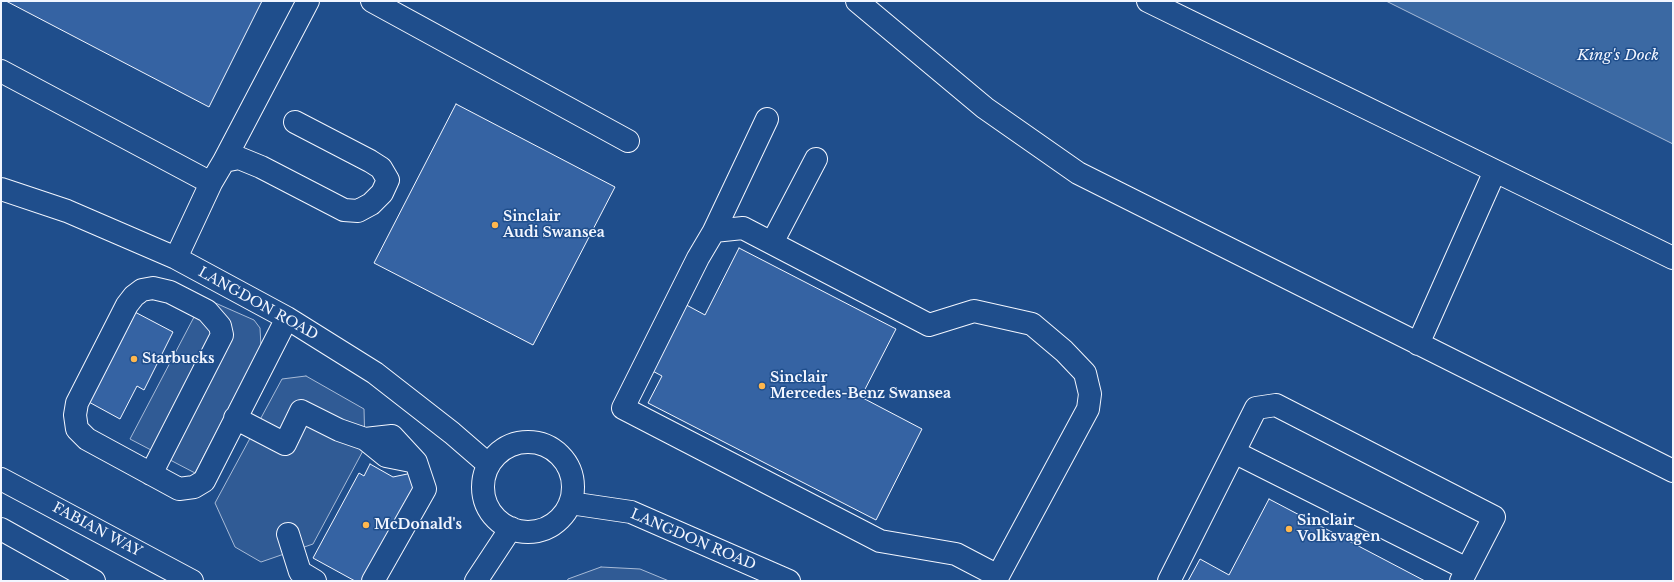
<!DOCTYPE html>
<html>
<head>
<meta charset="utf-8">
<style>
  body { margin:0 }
  #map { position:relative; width:1674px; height:582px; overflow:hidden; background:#1f4e8c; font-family:"Libre Baskerville",serif }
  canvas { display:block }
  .frame { position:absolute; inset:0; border:2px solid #f2f6ff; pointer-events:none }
</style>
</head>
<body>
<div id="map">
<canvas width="1674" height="582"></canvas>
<div class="frame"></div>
</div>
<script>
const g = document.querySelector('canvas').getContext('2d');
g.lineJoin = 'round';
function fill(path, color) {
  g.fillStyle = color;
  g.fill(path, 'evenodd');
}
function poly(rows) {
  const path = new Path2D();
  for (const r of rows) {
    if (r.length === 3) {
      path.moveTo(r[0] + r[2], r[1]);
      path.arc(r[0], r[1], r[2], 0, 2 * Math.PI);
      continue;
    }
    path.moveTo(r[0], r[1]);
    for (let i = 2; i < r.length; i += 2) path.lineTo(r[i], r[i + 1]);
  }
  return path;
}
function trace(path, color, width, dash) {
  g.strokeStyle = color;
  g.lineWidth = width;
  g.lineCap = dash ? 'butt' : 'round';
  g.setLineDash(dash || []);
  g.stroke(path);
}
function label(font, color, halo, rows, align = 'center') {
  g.font = font + ' "Libre Baskerville",serif';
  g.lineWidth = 3;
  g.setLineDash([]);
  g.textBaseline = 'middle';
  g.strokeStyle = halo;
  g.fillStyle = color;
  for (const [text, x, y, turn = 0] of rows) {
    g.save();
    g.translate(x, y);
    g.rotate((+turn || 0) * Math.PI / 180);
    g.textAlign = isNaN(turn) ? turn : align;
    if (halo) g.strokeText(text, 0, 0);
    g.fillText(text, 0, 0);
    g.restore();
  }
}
const parking = poly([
  [204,298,254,320,260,328,261,346,195,473,130,439,204,298],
  [306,376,364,409,365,447,313,544,261,562,235,547,215,503,282,379,306,376],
  [601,567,640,569,669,581,567,581,568,579,601,567]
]);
fill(parking, '#305b95');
trace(parking, '#a8bbd7', 1);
const water = poly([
  [1386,1,1673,1,1673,144,1386,1]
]);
fill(water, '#3b69a3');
trace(water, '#a8bbd7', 1);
const building = poly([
  [6,1,262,1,209,107,6,1],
  [456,104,615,187,533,345,374,263,456,104],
  [739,248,896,329,861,397,922,429,876,520,648,403,662,376,645,367,679,301,705,315,739,248],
  [133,311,173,332,144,390,137,386,120,419,87,401,133,311],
  [370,464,393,477,412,473,419,491,370,581,355,581,313,558,359,473,364,476,370,464],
  [1269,499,1425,581,1188,581,1200,559,1229,575,1269,499]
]);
fill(building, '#3563a3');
trace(building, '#f2f6ff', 1);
const minor = poly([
  [372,1,628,141],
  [857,1,985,108,1078,173,1673,471],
  [1148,1,1673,258],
  [1,71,211,183],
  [224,161,239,158,261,167,344,210,358,211,371,204,382,193,388,180,381,168,370,161,295,122],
  [1,189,67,211,176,258,287,318,375,373,452,433,489,465],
  [714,231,767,119],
  [772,243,816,159],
  [176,258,211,183,224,161,308,1],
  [1418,344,1495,171],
  [235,418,285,444,301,411,339,430,365,439,392,436,416,462,425,489,373,581],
  [365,439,386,456,416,462],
  [528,487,45],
  [1234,452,1467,569],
  [151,474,222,335,220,326,207,311,170,292,153,288,142,290,134,296,127,305,77,403,75,415,77,429,87,439,179,489,194,487,204,481,287,318],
  [570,503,631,512,789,581],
  [288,534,300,572,315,581],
  [476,581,511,528],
  [995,581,998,576,1088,409,1090,394,1085,373,1064,351,1032,324,974,311,929,325,743,228,714,231,698,258,623,408,880,541,956,554,998,576],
  [1169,581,1256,408,1276,405,1494,517,1461,581]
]);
const highway = poly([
  [1,479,192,581],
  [1,529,94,581]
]);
trace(minor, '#f2f6ff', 24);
trace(highway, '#f2f6ff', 24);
trace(minor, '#1f4e8c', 22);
trace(highway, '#1f4e8c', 22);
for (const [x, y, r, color] of [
  [495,225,4,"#ffb74d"],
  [134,359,4,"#ffb74d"],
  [762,386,4,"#ffb74d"],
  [366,525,4,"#ffb74d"],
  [1289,529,4,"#ffb74d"]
]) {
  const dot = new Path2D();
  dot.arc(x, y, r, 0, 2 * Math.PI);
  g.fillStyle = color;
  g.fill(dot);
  trace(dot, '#1f4e8c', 1.5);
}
label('bold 14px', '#f2f6ff', '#1f4e8c', [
  ["Sinclair",503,217],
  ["Audi Swansea",503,233],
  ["Starbucks",142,359],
  ["Sinclair",770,378],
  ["Mercedes-Benz Swansea",770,394],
  ["Sinclair",1297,521],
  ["Volksvagen",1297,537],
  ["McDonald's",374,525]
], 'left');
label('14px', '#f2f6ff', '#1f4e8c', [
  ["LANGDON ROAD",258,304,29],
  ["FABIAN WAY",97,530,28],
  ["LANGDON ROAD",693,540,23]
]);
label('italic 15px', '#f2f6ff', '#1f4e8c', [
  ["King's Dock",1618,56]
]);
</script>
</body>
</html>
